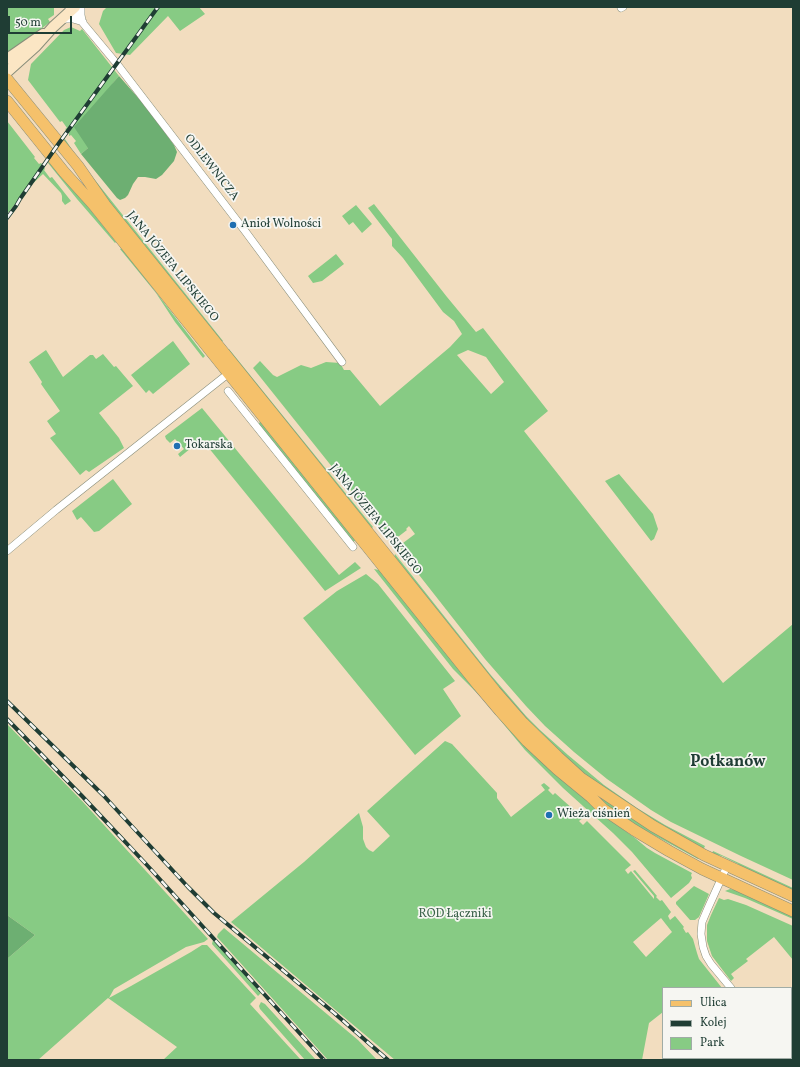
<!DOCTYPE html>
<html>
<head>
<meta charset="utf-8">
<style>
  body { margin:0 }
  #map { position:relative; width:800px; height:1067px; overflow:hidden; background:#f2ddbf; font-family:Vollkorn,serif }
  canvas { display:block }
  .frame { position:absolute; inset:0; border:8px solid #1f3d34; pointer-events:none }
  .legend { position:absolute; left:662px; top:987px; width:130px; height:72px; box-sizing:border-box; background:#f6f6f2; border:1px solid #a0aca6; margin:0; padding:5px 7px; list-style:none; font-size:12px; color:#1f3d34 }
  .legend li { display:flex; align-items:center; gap:8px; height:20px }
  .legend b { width:20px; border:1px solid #a0aca6 }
  .scale { position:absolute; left:8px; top:16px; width:64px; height:18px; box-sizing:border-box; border:2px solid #1f3d34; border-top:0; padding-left:5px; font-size:12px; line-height:14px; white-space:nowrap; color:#1f3d34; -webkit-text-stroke:3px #f6f6f2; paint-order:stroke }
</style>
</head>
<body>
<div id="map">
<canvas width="800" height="1067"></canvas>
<div class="frame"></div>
<ul class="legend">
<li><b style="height:5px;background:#f5c16b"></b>Ulica</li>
<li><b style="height:5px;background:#1f3d34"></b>Kolej</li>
<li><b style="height:11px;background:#87cb84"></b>Park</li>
</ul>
<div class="scale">50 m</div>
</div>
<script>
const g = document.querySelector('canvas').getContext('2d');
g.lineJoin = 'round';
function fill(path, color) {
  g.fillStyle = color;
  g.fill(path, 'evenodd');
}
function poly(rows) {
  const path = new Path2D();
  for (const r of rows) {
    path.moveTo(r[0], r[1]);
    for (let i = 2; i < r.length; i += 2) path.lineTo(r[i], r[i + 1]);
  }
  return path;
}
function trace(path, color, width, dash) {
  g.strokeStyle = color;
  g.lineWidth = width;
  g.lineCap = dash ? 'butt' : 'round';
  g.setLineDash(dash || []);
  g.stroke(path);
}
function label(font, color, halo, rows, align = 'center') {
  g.font = font + ' Vollkorn,serif';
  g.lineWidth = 3.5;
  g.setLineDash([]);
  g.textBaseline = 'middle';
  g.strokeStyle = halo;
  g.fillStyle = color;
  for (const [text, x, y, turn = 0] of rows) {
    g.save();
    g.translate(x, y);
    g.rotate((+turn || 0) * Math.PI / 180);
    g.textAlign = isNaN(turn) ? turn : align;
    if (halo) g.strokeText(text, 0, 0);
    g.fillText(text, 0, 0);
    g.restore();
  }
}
fill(poly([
  [7,7,54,7,54,15,48,19,50,22,12,52,7,54],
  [107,7,199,7,205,14,180,31,168,16,130,55,116,53,99,24,103,11],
  [71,27,80,31,82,29,119,76,113,83,88,148,81,154,74,143,76,141,71,135,69,136,69,133,65,129,67,128,62,121,60,122,28,80,31,64,64,30],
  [7,121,35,157,34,158,39,164,41,163,42,164,40,168,41,170,44,167,45,169,44,170,50,178,52,177,71,201,65,205,62,201,62,196,61,193,43,174,29,187,7,214],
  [65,139,79,160,223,341,220,343,117,215,63,140],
  [50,159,116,242,115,243,77,199,48,163],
  [374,204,447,297,476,332,483,328,548,411,524,431,723,683,793,624,793,880,741,856,671,822,651,810,607,779,574,752,545,726,526,706,485,659,401,552,401,549,399,546,415,534,409,526,406,529,407,530,394,540,393,538,389,538,253,368,260,361,273,375,277,377,301,365,311,368,326,362,340,363,344,370,350,370,380,406,450,347,462,334,454,321,443,312,403,258,392,246,392,239,368,208],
  [468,350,486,357,504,382,491,394,457,355],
  [356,205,372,224,362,233,353,222,349,225,342,216],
  [122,248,205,356,203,358,175,322,156,293,120,249],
  [336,254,344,264,322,281,313,283,308,276],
  [173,341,190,364,153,394,149,390,146,393,131,375],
  [229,349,373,527,370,530,226,351],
  [46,350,63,377,90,355,93,355,96,359,103,354,114,367,116,366,133,386,99,413,119,438,124,448,89,472,86,470,80,475,50,438,56,434,47,421,60,411,41,384,42,382,29,362],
  [202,408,339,575,355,562,361,568,325,591,208,447,200,447,196,444,180,457,178,454,184,449,175,439,170,443,166,439,165,436],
  [261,421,358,539,353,542,258,424],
  [619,474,653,514,658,529,654,539,651,541,605,481],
  [113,479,132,504,99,531,94,532,81,517,77,520,72,511],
  [395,554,490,674,526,716,540,730,568,755,604,785,637,808,665,825,705,846,703,850,671,832,592,782,518,713,394,558],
  [374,569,379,570,613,822,635,838,647,848,655,853,692,873,691,875,692,878,689,883,671,898,632,852,613,833,563,788,525,750,481,697,453,669],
  [366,574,378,584,455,681,443,689,461,716,415,755,303,618,337,591],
  [7,724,83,802,208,939,204,942,186,947,114,989,109,998,131,986,191,952,202,945,207,945,256,998,250,1004,301,1060,163,1060,177,1047,108,998,38,1060,7,1060,7,959,35,935,7,915],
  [445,741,452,744,497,793,497,798,511,817,545,790,541,785,544,783,550,788,548,790,553,795,555,793,583,818,579,821,583,825,587,821,631,865,625,870,628,874,631,871,654,899,654,896,633,871,635,870,657,896,656,897,660,901,662,900,671,912,668,916,670,920,675,916,684,927,683,928,686,933,688,932,693,939,697,953,699,959,722,988,663,988,663,1012,649,1023,642,1060,395,1060,231,922,304,862,359,813,363,827,363,839,366,847,369,850,373,852,390,836,367,811],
  [661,918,672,932,646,957,633,942],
  [590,790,700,856,698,859,615,814],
  [713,851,793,888,793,893,743,869,738,864,722,856,712,854],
  [694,886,709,894,699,917,695,920,690,920,676,904,676,902],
  [730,889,735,890,793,916,793,919,745,898,725,891],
  [719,898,724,900,728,899,746,905,793,926,793,960,774,937,746,959,748,961,731,974,734,978,731,981,712,956,707,941,707,925,711,915],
  [224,928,358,1040,377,1060,328,1060,217,937,218,934],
  [213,940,261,993,258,996,212,944],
  [261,1002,265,1004,316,1060,305,1060,260,1009,259,1006]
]), '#87cb84');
fill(poly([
  [119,76,148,109,174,145,177,152,174,161,162,175,156,179,145,177,138,177,133,184,128,195,125,198,120,200,117,198,81,154,88,148,74,127],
  [7,915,35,935,7,959]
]), '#6daf72');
const street = poly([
  [69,7,72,10,117,64,245,231,342,362],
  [81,7,81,15,82,20],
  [621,8,623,7],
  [60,20,66,19,73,19,83,22],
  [228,391,353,547],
  [7,551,56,510,229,373,232,373],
  [727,866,708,908,702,922,701,934,703,947,706,956,711,964,731,988],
  [789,1058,790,1060]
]);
const secondary = poly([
  [7,59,43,34],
  [7,72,36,46,53,27,75,7]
]);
const primary = poly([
  [7,79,78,166,105,205,299,446,495,691,523,723,558,757,581,778,653,826,704,855,793,896],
  [7,101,64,172,93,204,478,685,500,711,527,741,557,769,591,797,603,809,634,830,669,851,702,869,793,911]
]);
trace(street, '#888d7a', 8);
trace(secondary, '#888d7a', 12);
trace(primary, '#888d7a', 12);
trace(street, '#fff', 7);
trace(secondary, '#fbe6c4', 10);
trace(primary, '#f5c16b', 11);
const rail = poly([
  [7,218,16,206,20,199,59,143,158,7],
  [7,701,103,795,188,887,214,913,333,1012,388,1060],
  [7,719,82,796,146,864,324,1060]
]);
trace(rail, '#1f3d34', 4);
trace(rail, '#f6f6f2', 2.5, [8]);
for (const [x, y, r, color] of [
  [233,225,4,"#1f6fb2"],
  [177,446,4,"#1f6fb2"],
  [549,815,4,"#1f6fb2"]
]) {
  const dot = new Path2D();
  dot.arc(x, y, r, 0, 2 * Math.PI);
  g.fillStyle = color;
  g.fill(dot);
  trace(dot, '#f6f6f2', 1.5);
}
label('12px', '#1f3d34', '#f6f6f2', [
  ["ODLEWNICZA",211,168,52],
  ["JANA JÓZEFA LIPSKIEGO",172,267,51],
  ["JANA JÓZEFA LIPSKIEGO",375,520,51]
]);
label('12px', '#1f3d34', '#f6f6f2', [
  ["Anioł Wolności",241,225],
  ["Tokarska",185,446],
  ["Wieża ciśnień",557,815]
], 'left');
label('12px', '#396048', '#f6f6f2', [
  ["ROD Łączniki",455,915]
]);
label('bold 16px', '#1f3d34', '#f6f6f2', [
  ["Potkanów",728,763]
]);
</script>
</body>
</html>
